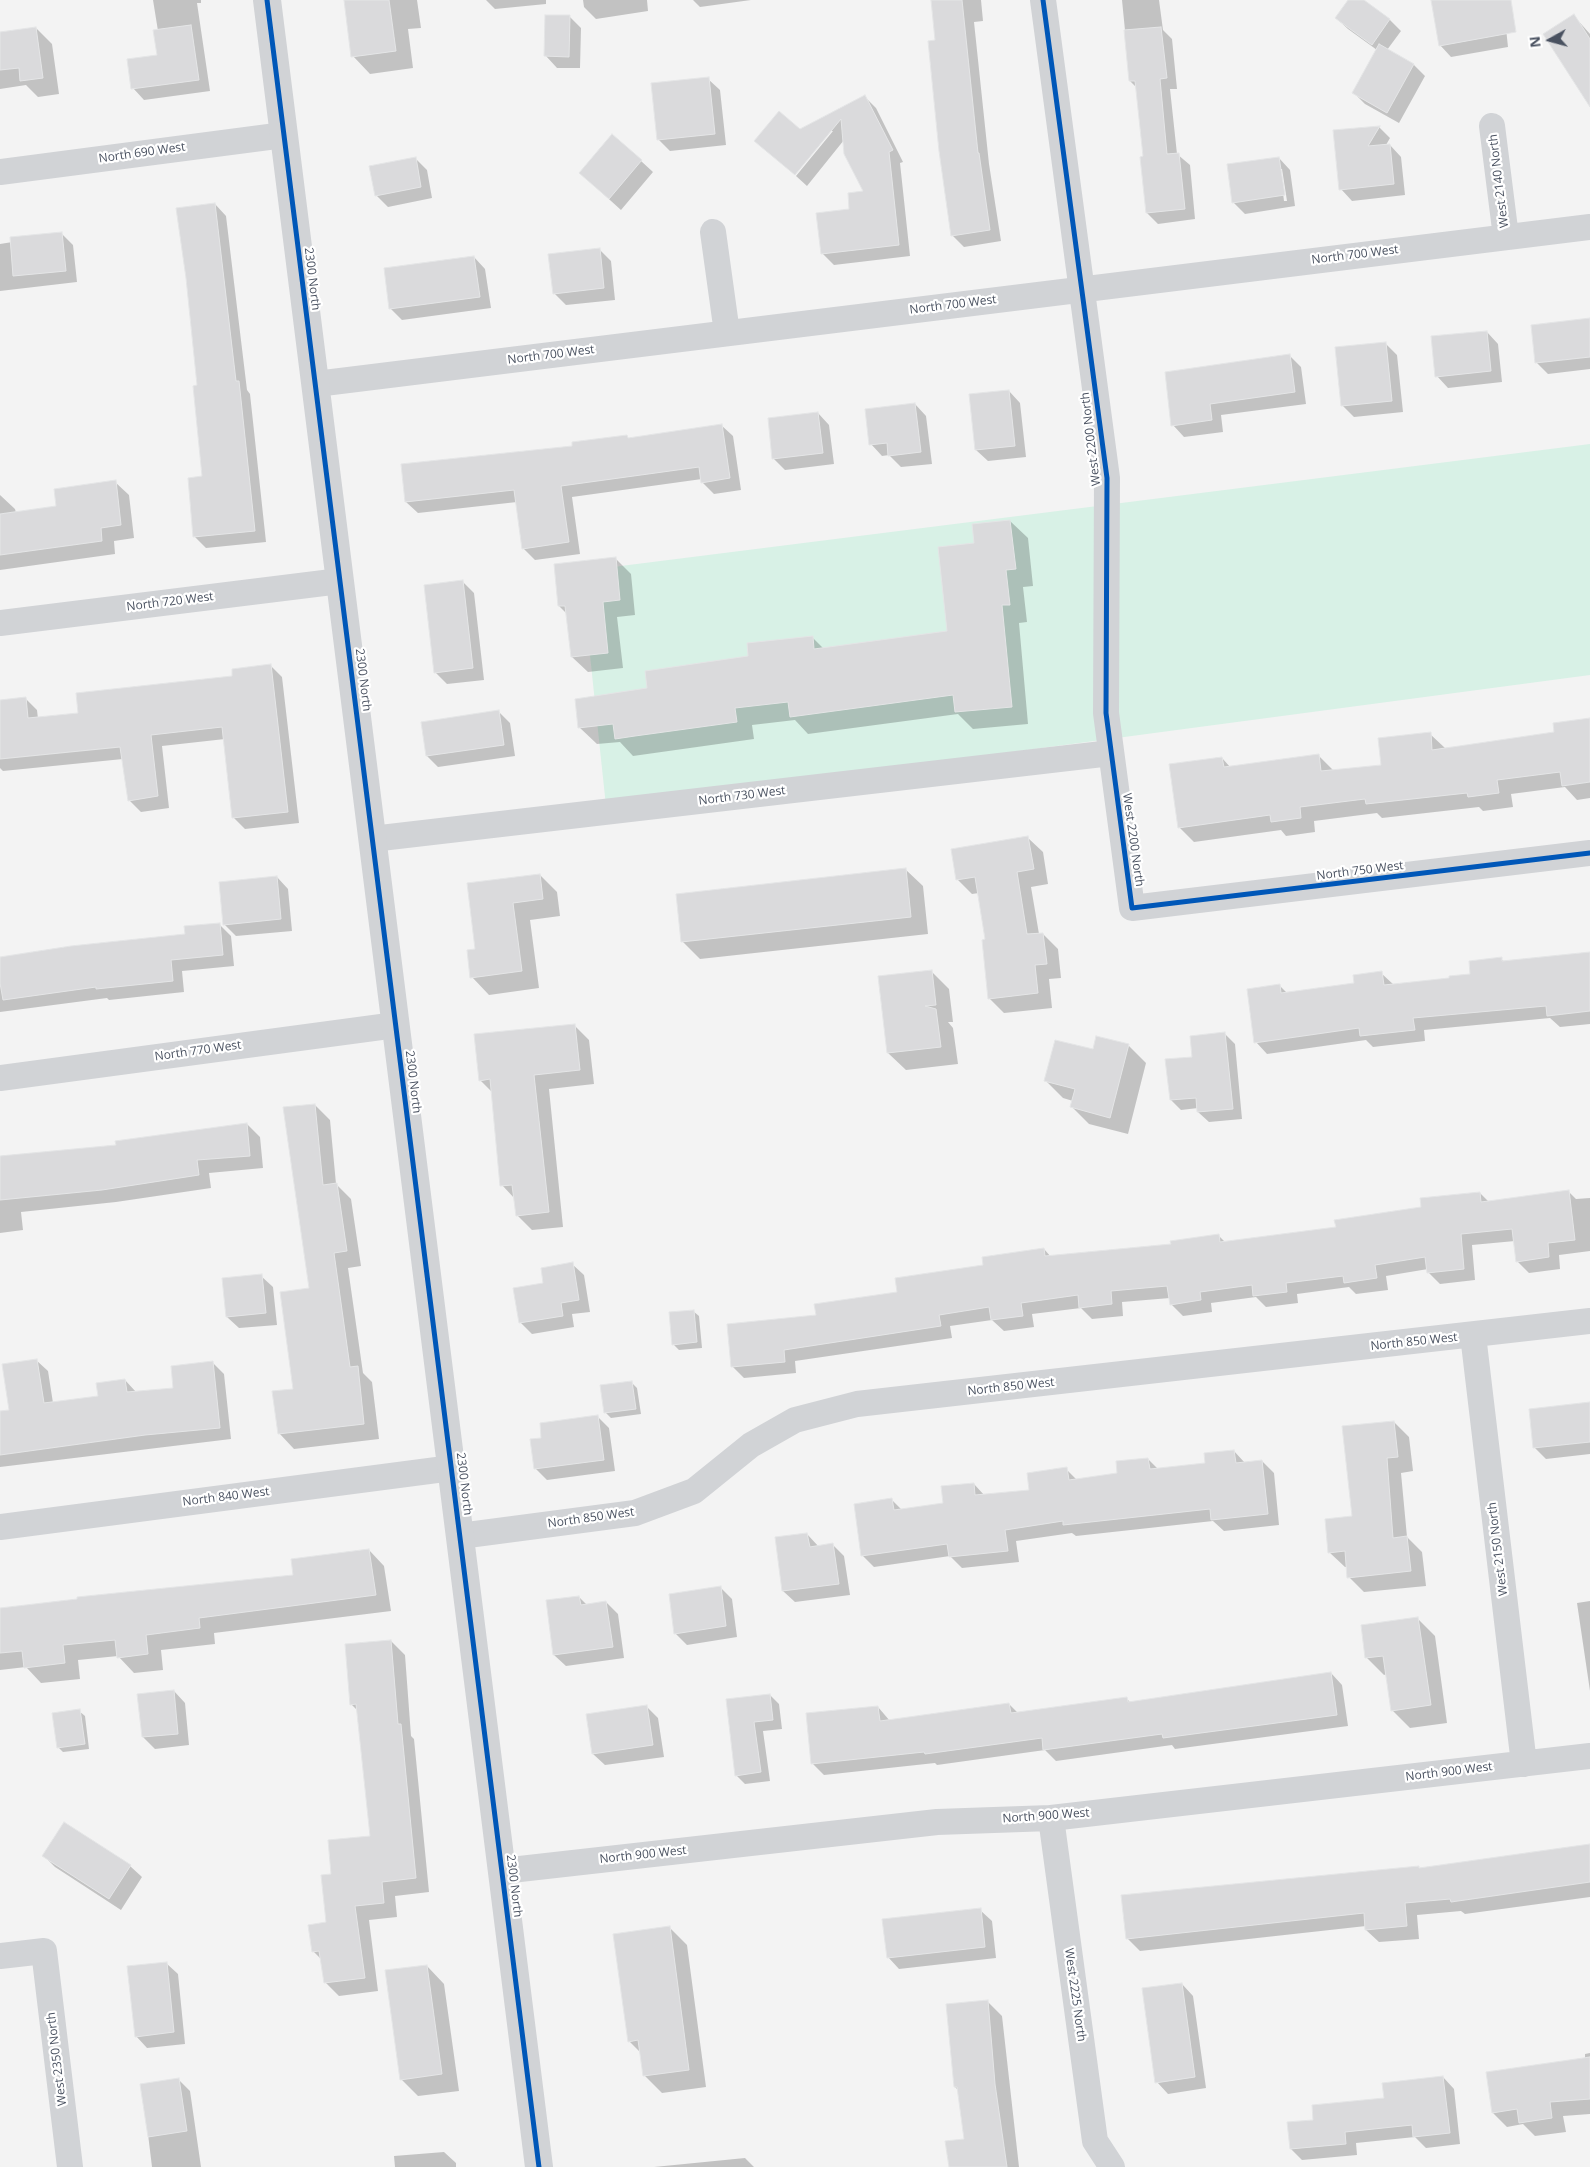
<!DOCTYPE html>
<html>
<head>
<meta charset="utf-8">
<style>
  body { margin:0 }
  #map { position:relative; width:1590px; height:2167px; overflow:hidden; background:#f3f3f3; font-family:"Open Sans",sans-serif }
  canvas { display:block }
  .north { position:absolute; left:1525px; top:15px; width:50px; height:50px; -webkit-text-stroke:4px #fff; paint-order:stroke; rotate:263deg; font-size:14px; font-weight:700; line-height:20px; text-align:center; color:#495160 }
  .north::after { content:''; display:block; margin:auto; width:18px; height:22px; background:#495160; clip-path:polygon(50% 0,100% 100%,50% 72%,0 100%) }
</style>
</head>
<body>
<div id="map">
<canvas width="1590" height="2167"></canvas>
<div class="north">N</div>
</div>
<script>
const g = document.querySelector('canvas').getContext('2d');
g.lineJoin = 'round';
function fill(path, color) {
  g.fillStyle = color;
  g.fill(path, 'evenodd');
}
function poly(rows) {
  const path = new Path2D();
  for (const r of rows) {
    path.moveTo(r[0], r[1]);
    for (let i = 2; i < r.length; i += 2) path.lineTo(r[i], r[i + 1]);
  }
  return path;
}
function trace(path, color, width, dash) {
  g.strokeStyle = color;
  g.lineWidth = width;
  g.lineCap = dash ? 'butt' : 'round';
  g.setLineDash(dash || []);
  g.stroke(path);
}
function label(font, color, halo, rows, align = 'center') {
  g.font = font + ' "Open Sans",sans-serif';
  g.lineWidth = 4.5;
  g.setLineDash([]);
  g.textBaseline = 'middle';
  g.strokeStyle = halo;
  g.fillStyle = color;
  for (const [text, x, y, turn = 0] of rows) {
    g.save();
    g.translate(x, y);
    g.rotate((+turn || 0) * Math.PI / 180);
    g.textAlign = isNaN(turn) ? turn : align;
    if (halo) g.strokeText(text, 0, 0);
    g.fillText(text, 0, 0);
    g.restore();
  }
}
fill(poly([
  [1590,444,1590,675,606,806,581,571]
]), '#d8f1e6');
fill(poly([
  [153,0,201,0,201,3,197,3,210,91,144,100,133,88,158,56,158,31],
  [345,0,417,0,421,28,408,29,413,68,370,74,353,56],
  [486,0,546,0,546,4,495,9],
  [583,0,647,0,648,11,596,19,584,7],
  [693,0,751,0,700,7],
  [932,0,981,0,983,21,974,22,989,164,1001,241,964,247,952,235],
  [1122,0,1159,0,1163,30,1172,39,1177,89,1170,89,1177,154,1190,165,1195,219,1158,224,1147,213,1144,158,1137,88,1130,81],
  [1350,0,1362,0,1390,20,1401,31,1387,50,1414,65,1425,76,1399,123,1365,104,1354,93,1377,50,1348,29,1336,18],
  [1432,0,1503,0,1508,47,1451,57,1440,45],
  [569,16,581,28,580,68,557,68,546,56],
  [1574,16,1590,34,1590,99],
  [36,28,52,44,59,94,38,97,26,85,0,89,0,33],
  [708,79,720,90,726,145,670,151,658,139],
  [865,97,876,108,903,162,900,163,910,256,834,265,822,253,851,210,865,192,844,140,807,186,796,176,833,131,830,131,794,174,756,141,800,130],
  [1379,127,1390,138,1386,145,1390,145,1401,157,1405,195,1352,201,1341,189],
  [415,158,427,170,432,198,388,207,376,195],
  [1279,158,1290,170,1295,206,1245,214,1233,202],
  [1280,169,1282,169,1287,201,1284,201],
  [641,161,653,172,621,210,580,173],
  [215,204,226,216,247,390,250,394,266,542,206,548,195,537,203,477,199,386],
  [62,234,73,245,77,282,0,291,0,244],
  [599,249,611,261,615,300,566,305,554,293],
  [474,257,485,269,491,308,402,320,390,308],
  [1590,319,1590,369,1548,374,1536,362],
  [1487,332,1498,344,1502,382,1448,388,1437,376],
  [1385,343,1397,355,1403,412,1354,417,1342,405],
  [1289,355,1301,367,1306,404,1221,415,1223,432,1184,437,1173,425],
  [1009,391,1020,403,1026,457,988,461,976,450],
  [915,404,926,416,932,464,901,467,889,455,882,456,871,444],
  [818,413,829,425,834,464,785,470,773,458],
  [721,425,733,436,741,490,714,494,702,482,702,479,572,497,580,554,535,560,523,548,517,502,418,513,406,502,574,448,627,436,629,439],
  [115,482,129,495,134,538,114,541,115,554,0,570,0,495,15,509,16,513,58,507],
  [1010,521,1028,538,1033,586,1023,587,1027,622,1019,623,1028,724,973,729,958,714,808,734,795,720,752,725,754,739,633,756,620,742,597,744,579,727,648,689,812,637,824,649,948,632,975,544],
  [615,558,631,574,635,615,617,617,623,668,588,672,572,657,567,614,559,606],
  [463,582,474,593,484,680,447,684,435,672],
  [271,666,282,677,299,823,245,829,233,817,225,739,162,746,169,808,141,812,129,800,123,759,3,771,0,768,0,701,25,698,37,710,38,719,79,715,234,677],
  [498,711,510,723,515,756,438,767,427,756],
  [1590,719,1590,798,1577,800,1565,787,1511,794,1513,807,1483,811,1479,807,1382,818,1377,813,1314,821,1315,832,1286,836,1281,830,1194,842,1180,828,1170,765,1222,758,1231,768,1319,756,1333,770,1382,766,1430,734,1445,748,1556,734],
  [1028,838,1043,852,1048,884,1031,887,1039,934,1043,934,1058,949,1061,978,1049,979,1052,1008,1004,1013,989,998,986,940,979,893,972,894,957,879],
  [905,869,923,886,928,934,700,959,682,941],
  [540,875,557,892,560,916,530,920,539,988,489,995,472,977,476,950,468,884],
  [277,877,288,889,292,931,236,936,224,924],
  [219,924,231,936,234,966,182,971,184,992,109,1000,107,998,0,1012,0,958,186,935],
  [1590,953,1590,1024,1560,1027,1550,1018,1424,1030,1425,1041,1373,1047,1366,1040,1267,1054,1256,1042,1280,986,1288,994,1355,984,1381,973,1394,985,1472,975,1501,959,1505,962],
  [931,971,949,989,953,1022,948,1022,953,1028,958,1064,906,1070,888,1053],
  [574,1025,589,1040,594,1084,549,1089,563,1227,532,1230,517,1215,515,1199,502,1185,492,1092,480,1080],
  [1225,1034,1235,1044,1242,1119,1209,1122,1198,1112,1198,1108,1181,1110,1171,1100,1193,1058],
  [1128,1045,1146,1063,1128,1134,1089,1124,1072,1107,1073,1101,1063,1098,1046,1081,1094,1051],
  [315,1105,330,1120,336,1184,351,1199,361,1266,348,1268,363,1373,372,1382,379,1439,294,1449,279,1433,294,1390,311,1289],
  [247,1124,260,1137,263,1168,209,1173,211,1188,116,1202,21,1212,23,1230,0,1233,0,1156,117,1146],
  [1569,1192,1576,1199,1590,1198,1590,1251,1559,1255,1560,1269,1529,1273,1517,1261,1515,1241,1472,1245,1475,1280,1440,1284,1428,1272,1428,1269,1386,1276,1388,1290,1356,1294,1349,1287,1297,1294,1298,1303,1266,1307,1256,1297,1211,1303,1212,1312,1183,1316,1171,1304,1170,1298,1122,1302,1123,1316,1092,1319,1081,1308,1032,1314,1034,1327,1004,1331,992,1320,950,1326,952,1338,795,1361,796,1373,744,1378,732,1366,817,1316,1044,1249,1051,1257,1172,1245,1218,1235,1226,1243,1337,1228,1480,1193,1489,1202],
  [572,1264,584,1275,590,1312,572,1314,574,1327,532,1334,520,1322],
  [261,1276,273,1287,277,1325,239,1328,227,1317],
  [693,1311,699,1316,702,1348,679,1350,674,1345],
  [36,1360,48,1371,53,1403,99,1397,125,1380,136,1392,175,1389,213,1363,224,1374,231,1439,0,1467,0,1412,10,1411],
  [631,1382,637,1388,641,1414,611,1418,606,1413],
  [1590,1403,1590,1454,1546,1459,1534,1447],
  [598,1417,609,1428,615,1471,547,1480,535,1468,543,1439],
  [1394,1422,1409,1437,1413,1471,1401,1473,1407,1537,1422,1552,1426,1586,1364,1592,1349,1577,1347,1567,1345,1567,1329,1552,1353,1517],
  [1234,1451,1245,1463,1262,1461,1274,1473,1279,1525,1224,1531,1213,1521,1076,1536,1072,1533,1016,1541,1019,1562,962,1568,950,1556,874,1567,862,1555,892,1500,902,1510,944,1505,974,1484,985,1496,1031,1491,1066,1469,1077,1480,1118,1474,1148,1459,1158,1469,1206,1464],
  [807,1534,819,1547,833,1545,844,1556,850,1595,795,1602,783,1591],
  [369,1550,384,1566,391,1611,214,1633,215,1644,161,1650,163,1670,134,1673,118,1656,78,1660,80,1679,41,1683,26,1667,0,1670,0,1610,294,1576],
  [720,1587,732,1599,737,1637,687,1645,675,1633],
  [579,1597,587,1605,606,1602,618,1614,624,1658,566,1666,554,1655],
  [1590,1601,1590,1691,1577,1603],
  [1418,1619,1435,1636,1447,1723,1410,1728,1392,1710,1387,1674,1384,1675,1366,1657],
  [391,1641,405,1655,411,1736,414,1739,429,1892,395,1896,397,1917,369,1920,378,1991,339,1996,325,1982,322,1960,313,1951,327,1924,332,1875,371,1837,358,1711,351,1704],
  [1331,1673,1342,1685,1348,1726,1175,1749,1172,1745,1056,1761,1045,1750,937,1765,935,1763,824,1775,813,1764,878,1707,890,1721,1009,1704,1018,1713,1126,1698,1131,1703],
  [174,1691,185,1703,189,1745,155,1749,143,1737,139,1695],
  [770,1695,779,1704,782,1729,763,1731,770,1781,745,1784,736,1775,728,1700],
  [647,1707,658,1718,664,1757,605,1765,593,1754],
  [79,1711,85,1716,89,1749,63,1752,58,1747],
  [1590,1845,1590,1897,1465,1914,1461,1911,1417,1915,1419,1939,1379,1942,1366,1930,1366,1926,1140,1951,1127,1938,1419,1868,1421,1869],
  [44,1856,130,1866,142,1877,121,1910,55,1867],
  [980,1910,992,1921,996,1958,899,1969,888,1957],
  [669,1927,687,1945,706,2087,662,2093,644,2075,641,2053,629,2041],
  [166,1963,178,1974,185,2044,147,2048,136,2036],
  [427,1966,444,1984,459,2091,418,2096,401,2079],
  [1182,1984,1193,1996,1206,2088,1168,2094,1157,2082],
  [987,2001,1002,2016,1019,2167,950,2167,965,2140,958,2090,955,2087],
  [1590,2053,1590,2114,1563,2116,1566,2132,1535,2136,1523,2124,1507,2127,1493,2113,1585,2059,1585,2054],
  [1443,2077,1454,2089,1460,2144,1426,2148,1415,2137,1356,2143,1357,2155,1302,2160,1291,2149,1315,2121,1385,2099],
  [179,2080,190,2091,201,2167,152,2167,142,2085],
  [444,2152,456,2163,456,2167,395,2167,394,2156],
  [745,2158,754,2167,654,2167]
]), '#0003');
const building = poly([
  [344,0,389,0,396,51,351,57,344,0],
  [931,0,962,0,978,153,979,153,990,230,951,236,939,151,928,41,935,40,931,0],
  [1348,0,1364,0,1390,19,1372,45,1335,18,1348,0],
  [1431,0,1511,0,1516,32,1439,46,1431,0],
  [1574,14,1590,39,1590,107,1543,34,1574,14],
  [545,15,570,15,569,57,544,56,545,15],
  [191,25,199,80,131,89,127,59,157,55,153,30,191,25],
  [36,27,43,78,20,81,19,68,0,70,0,32,36,27],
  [1161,27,1167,78,1160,79,1167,154,1179,153,1185,209,1146,213,1140,157,1143,156,1135,81,1129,81,1124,30,1161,27],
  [1379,44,1414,64,1387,113,1352,93,1379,44],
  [709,77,715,134,657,140,651,83,709,77],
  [865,95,893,150,889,152,899,245,821,254,816,213,849,209,848,193,863,191,844,154,841,119,795,175,754,141,779,111,800,129,865,95],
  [1380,126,1368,146,1390,144,1394,184,1339,190,1333,130,1380,126],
  [612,134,642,160,609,199,579,173,612,134],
  [416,157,421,187,375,196,369,166,416,157],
  [1279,157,1285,195,1232,203,1227,164,1279,157],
  [215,203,236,381,239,381,255,531,193,537,188,478,202,476,193,386,197,385,186,278,176,208,215,203],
  [62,232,66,271,13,276,10,237,62,232],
  [600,248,604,288,553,294,548,254,600,248],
  [474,256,480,297,389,309,384,268,474,256],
  [1590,318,1590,357,1535,363,1531,325,1590,318],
  [1487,331,1491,371,1435,377,1431,336,1487,331],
  [1386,342,1392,401,1341,406,1335,347,1386,342],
  [1290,354,1295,392,1210,404,1212,420,1171,426,1165,372,1290,354],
  [1009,390,1015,446,975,450,969,394,1009,390],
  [915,403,921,452,888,456,887,443,869,445,865,409,915,403],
  [818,412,823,453,772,459,768,418,818,412],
  [722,424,730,478,701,483,699,467,561,486,569,542,522,549,514,490,405,502,401,464,572,446,572,442,627,435,628,438,722,424],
  [116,480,121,525,101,528,102,541,0,555,0,514,56,506,54,489,116,480],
  [1010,520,1016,569,1006,570,1010,605,1002,605,1012,707,955,712,953,695,790,717,788,702,735,708,737,722,635,736,615,739,613,724,578,728,575,699,647,688,645,671,748,656,747,643,813,636,814,649,947,631,938,547,974,543,972,524,1010,520],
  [616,557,620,600,603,602,608,653,571,657,565,606,558,606,554,564,616,557],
  [463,580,473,668,434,673,424,585,463,580],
  [271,664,288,812,232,818,222,727,151,735,158,796,128,801,120,747,0,759,0,700,26,697,28,718,78,713,76,693,232,676,232,669,271,664],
  [499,710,504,745,426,756,421,722,499,710],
  [1590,718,1590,782,1562,786,1560,772,1497,780,1499,793,1468,797,1467,793,1366,804,1365,799,1300,807,1301,818,1271,822,1270,815,1178,828,1169,764,1222,757,1224,767,1319,754,1321,771,1381,765,1378,738,1431,732,1432,750,1554,732,1553,723,1590,718],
  [1028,836,1034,869,1017,872,1027,934,1043,933,1047,964,1035,965,1038,993,988,999,982,940,985,939,975,877,956,880,951,849,1028,836],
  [906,868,911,917,681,942,676,894,906,868],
  [540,874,543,899,513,903,522,971,470,978,467,950,475,949,467,883,540,874],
  [277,876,281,919,223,925,219,882,277,876],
  [220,923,223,955,171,960,173,981,96,989,96,987,3,1000,0,983,0,957,71,946,185,934,184,926,220,923],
  [1590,952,1590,1011,1547,1016,1546,1006,1413,1018,1415,1030,1360,1036,1359,1028,1254,1043,1247,989,1280,984,1281,993,1354,983,1353,975,1382,971,1384,985,1449,978,1449,976,1470,974,1469,961,1502,957,1502,961,1590,952],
  [932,970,936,1005,925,1006,936,1009,941,1047,887,1053,878,976,932,970],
  [575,1024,580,1070,534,1075,549,1212,516,1216,512,1185,500,1186,490,1079,479,1081,474,1034,575,1024],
  [1225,1032,1233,1109,1197,1112,1196,1098,1170,1100,1165,1059,1192,1057,1190,1036,1225,1032],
  [1096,1036,1129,1044,1110,1118,1070,1107,1075,1089,1044,1081,1055,1040,1093,1049,1096,1036],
  [315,1104,323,1185,337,1183,347,1251,334,1253,350,1367,358,1366,364,1424,278,1434,272,1391,293,1389,280,1292,309,1288,283,1107,315,1104],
  [247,1123,250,1156,197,1160,199,1175,102,1190,0,1200,0,1156,116,1145,115,1141,247,1123],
  [1569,1190,1575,1240,1548,1243,1549,1257,1516,1262,1512,1229,1461,1234,1464,1269,1427,1273,1425,1257,1375,1265,1377,1278,1344,1283,1343,1276,1286,1283,1287,1292,1253,1296,1252,1285,1200,1292,1201,1300,1170,1305,1167,1286,1111,1291,1112,1304,1079,1308,1078,1295,1021,1303,1023,1316,991,1320,989,1307,939,1315,941,1326,784,1350,785,1362,731,1367,727,1324,816,1315,814,1304,897,1292,895,1278,983,1265,982,1257,1044,1248,1045,1256,1171,1244,1170,1241,1219,1234,1220,1242,1336,1227,1334,1220,1421,1207,1420,1198,1480,1192,1481,1202,1569,1190],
  [573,1262,579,1300,561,1303,563,1316,519,1323,513,1288,543,1283,541,1268,573,1262],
  [262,1274,266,1313,226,1317,222,1278,262,1274],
  [694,1310,697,1342,672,1345,669,1312,694,1310],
  [37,1359,44,1403,98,1396,96,1383,125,1379,127,1392,173,1388,171,1366,213,1361,220,1428,145,1435,0,1455,0,1411,9,1410,2,1364,37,1359],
  [632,1381,636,1409,604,1413,600,1385,632,1381],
  [1590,1402,1590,1442,1533,1448,1529,1409,1590,1402],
  [598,1415,604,1460,534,1469,530,1439,541,1438,540,1423,598,1415],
  [1394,1421,1398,1457,1387,1458,1393,1538,1407,1536,1411,1571,1347,1578,1345,1551,1328,1553,1325,1519,1352,1516,1342,1426,1394,1421],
  [1234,1450,1236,1463,1262,1460,1268,1514,1211,1520,1210,1509,1063,1525,1063,1521,1005,1530,1008,1551,949,1557,947,1544,861,1556,854,1504,892,1498,894,1510,943,1503,941,1486,974,1483,975,1495,1029,1490,1027,1473,1067,1467,1069,1480,1117,1473,1116,1461,1148,1458,1150,1469,1205,1463,1204,1453,1234,1450],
  [807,1533,810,1547,833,1543,839,1584,782,1591,775,1537,807,1533],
  [369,1549,376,1595,199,1618,200,1628,146,1635,148,1654,117,1658,115,1640,63,1645,65,1663,24,1668,22,1651,0,1653,0,1608,77,1599,77,1597,293,1575,291,1559,369,1549],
  [721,1586,726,1626,674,1634,669,1594,721,1586],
  [579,1596,581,1605,606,1601,613,1647,553,1655,546,1600,579,1596],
  [1418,1617,1431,1705,1391,1711,1383,1656,1365,1658,1361,1625,1418,1617],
  [391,1640,398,1724,401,1724,416,1878,382,1882,384,1903,355,1906,365,1978,324,1983,319,1951,312,1952,308,1925,326,1922,321,1875,331,1874,328,1840,370,1836,356,1704,350,1705,345,1644,391,1640],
  [1331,1672,1337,1715,1163,1738,1162,1734,1043,1750,1042,1738,925,1754,924,1752,811,1764,806,1713,878,1706,880,1721,1009,1703,1011,1713,1127,1697,1128,1702,1331,1672],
  [174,1690,178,1734,142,1737,137,1694,174,1690],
  [770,1694,773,1720,754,1722,761,1772,735,1776,726,1699,770,1694],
  [647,1705,653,1745,592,1754,586,1714,647,1705],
  [80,1709,85,1744,57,1748,52,1713,80,1709],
  [64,1822,131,1865,109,1899,42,1856,64,1822],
  [1590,1844,1590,1882,1451,1902,1450,1899,1405,1903,1407,1926,1365,1930,1364,1913,1126,1939,1121,1895,1419,1866,1419,1868,1590,1844],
  [981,1908,985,1947,887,1958,882,1919,981,1908],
  [670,1926,689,2070,643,2076,638,2040,628,2042,613,1934,670,1926],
  [167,1962,174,2032,135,2037,127,1966,167,1962],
  [427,1965,442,2074,400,2080,385,1970,427,1965],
  [1182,1983,1195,2077,1155,2083,1142,1988,1182,1983],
  [988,2000,995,2084,1007,2167,949,2167,945,2141,964,2139,957,2087,954,2087,946,2004,988,2000],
  [1590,2057,1590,2099,1550,2102,1552,2118,1519,2123,1517,2109,1492,2113,1486,2072,1590,2057],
  [1443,2076,1450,2133,1413,2137,1412,2125,1345,2132,1346,2144,1290,2149,1287,2122,1313,2120,1312,2105,1384,2098,1382,2083,1443,2076],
  [179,2078,187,2131,148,2137,140,2084,179,2078]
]);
fill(building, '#dadadc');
trace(building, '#e4e5e6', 1);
trace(poly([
  [1043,0,1107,478,1106,713,1132,908,1590,853],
  [1492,126,1506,237],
  [0,172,284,135],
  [713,232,727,333],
  [316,384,1590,227],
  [0,623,340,581],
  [372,839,1111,753],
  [0,1078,396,1025],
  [1473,1335,1524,1764],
  [0,1527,452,1468],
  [460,1536,635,1513,694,1491,751,1445,795,1420,857,1404,1590,1321],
  [1051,1818,1095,2141,1112,2167],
  [502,1871,937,1822,1051,1818,1590,1756],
  [0,1956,44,1951,70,2167]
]), '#d1d3d6', 26);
trace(poly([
  [267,0,539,2167]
]), '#d1d3d6', 28);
trace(poly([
  [267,0,539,2167],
  [1043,0,1107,478,1106,713,1132,908,1590,853]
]), '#0057b8', 5);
label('12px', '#495160', '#fff', [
  ["North 690 West",142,153,-8],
  ["West 2140 North",1499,181,-97],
  ["North 700 West",1355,255,-7],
  ["2300 North",312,279,83],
  ["North 700 West",953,305,-7],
  ["North 700 West",551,355,-7],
  ["West 2200 North",1091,439,-97],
  ["North 720 West",170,602,-7],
  ["2300 North",363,680,83],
  ["North 730 West",742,796,-7],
  ["West 2200 North",1133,840,82],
  ["North 750 West",1360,871,-7],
  ["North 770 West",198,1051,-8],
  ["2300 North",413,1082,83],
  ["North 850 West",1414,1342,-6],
  ["North 850 West",1011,1387,-6],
  ["2300 North",464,1484,83],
  ["North 840 West",226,1497,-7],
  ["North 850 West",591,1518,-8],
  ["West 2150 North",1498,1549,-97],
  ["North 900 West",1449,1772,-7],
  ["North 900 West",1046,1816,-4],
  ["North 900 West",643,1855,-6],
  ["2300 North",514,1886,83],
  ["West 2225 North",1075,1995,82],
  ["West 2350 North",57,2059,-97]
]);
</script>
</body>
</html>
